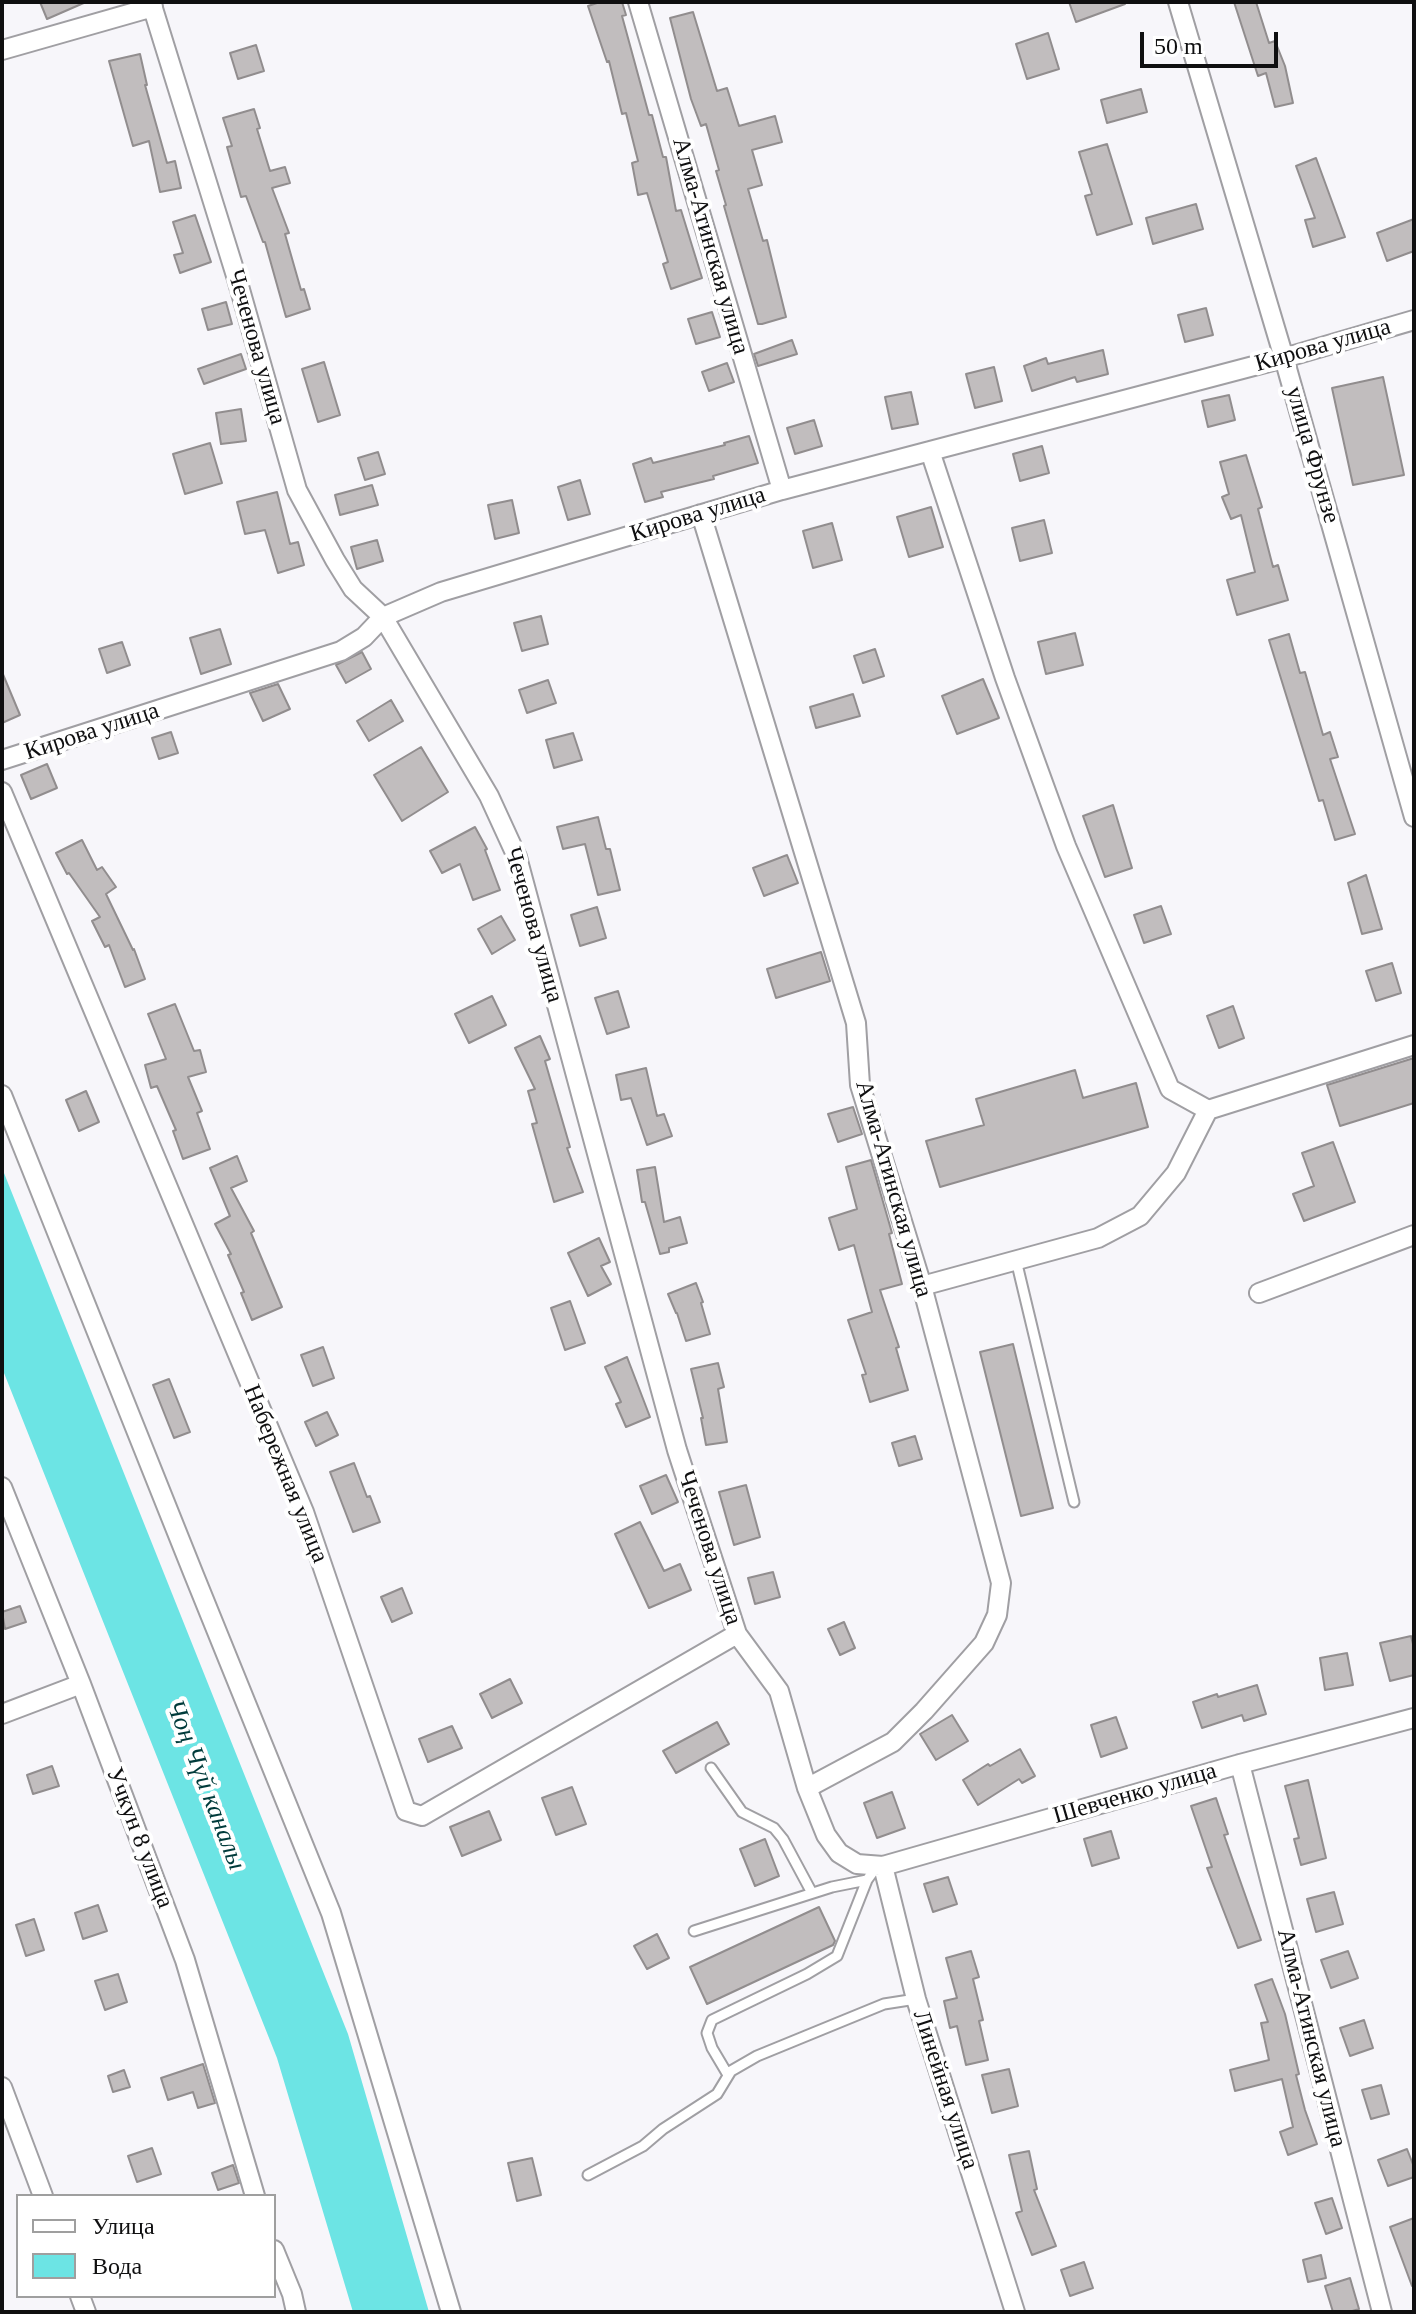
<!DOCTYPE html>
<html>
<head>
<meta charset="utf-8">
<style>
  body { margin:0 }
  #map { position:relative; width:1416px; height:2314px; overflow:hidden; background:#f7f6fa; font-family:Georgia,serif }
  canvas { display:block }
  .frame { position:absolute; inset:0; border:4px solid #0f0f10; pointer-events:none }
  .legend { position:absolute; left:16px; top:2194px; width:260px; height:104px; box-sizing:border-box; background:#fff; border:2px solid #9f9f9f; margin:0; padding:10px 14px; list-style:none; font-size:24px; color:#0f0f10 }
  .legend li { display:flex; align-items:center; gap:16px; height:40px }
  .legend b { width:40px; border:2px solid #9f9f9f }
  .scale { position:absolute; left:1140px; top:32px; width:138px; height:36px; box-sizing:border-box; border:4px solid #0f0f10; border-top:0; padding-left:10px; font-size:24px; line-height:28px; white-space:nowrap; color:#0f0f10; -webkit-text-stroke:6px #fff; paint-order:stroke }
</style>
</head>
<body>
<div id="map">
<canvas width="1416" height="2314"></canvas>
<div class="frame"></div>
<ul class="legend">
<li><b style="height:10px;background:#fff"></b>Улица</li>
<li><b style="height:22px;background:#6ce4e4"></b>Вода</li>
</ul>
<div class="scale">50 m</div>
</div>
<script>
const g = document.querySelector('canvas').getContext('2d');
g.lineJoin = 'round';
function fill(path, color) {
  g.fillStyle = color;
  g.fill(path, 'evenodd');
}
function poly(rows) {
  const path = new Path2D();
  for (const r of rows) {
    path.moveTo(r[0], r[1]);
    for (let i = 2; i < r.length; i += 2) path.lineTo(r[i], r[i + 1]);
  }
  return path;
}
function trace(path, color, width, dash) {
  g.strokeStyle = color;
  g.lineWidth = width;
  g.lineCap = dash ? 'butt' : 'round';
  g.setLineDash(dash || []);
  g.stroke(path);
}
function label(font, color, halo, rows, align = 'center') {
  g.font = font + ' Georgia,serif';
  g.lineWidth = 8;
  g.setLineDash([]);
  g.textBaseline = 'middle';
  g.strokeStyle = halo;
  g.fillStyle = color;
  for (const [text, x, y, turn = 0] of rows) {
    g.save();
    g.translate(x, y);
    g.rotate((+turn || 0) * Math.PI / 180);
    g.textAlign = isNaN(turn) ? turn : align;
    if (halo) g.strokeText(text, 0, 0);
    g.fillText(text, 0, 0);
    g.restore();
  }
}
fill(poly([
  [2,1168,348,2034,429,2312,353,2312,277,2058,2,1368]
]), '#6ce4e4');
const building = poly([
  [40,2,86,2,47,19,40,2],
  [600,2,622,2,626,15,622,16,649,115,652,115,663,157,666,157,676,211,681,210,702,278,671,289,663,264,668,262,647,193,638,195,632,163,638,161,626,113,622,114,609,61,607,62,588,6,600,2],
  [1069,2,1124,2,1125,4,1076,22,1069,2],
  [1234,2,1256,2,1269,43,1275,41,1285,66,1293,103,1275,107,1266,73,1258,76,1234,2],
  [693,12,717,91,727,88,739,126,775,116,782,142,752,150,762,185,748,189,763,241,767,240,786,317,762,324,758,324,724,206,726,205,716,171,719,170,706,124,701,126,691,99,670,18,693,12],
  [1048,33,1059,69,1027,79,1016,44,1048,33],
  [256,45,264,71,238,79,230,53,256,45],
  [140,54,147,85,145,85,167,163,175,161,181,188,160,192,149,141,133,146,109,61,140,54],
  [1141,89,1147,112,1107,123,1101,100,1141,89],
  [254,109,260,128,257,129,270,171,285,167,290,183,272,188,289,233,285,234,301,290,304,289,310,309,286,317,265,242,263,242,246,196,241,197,227,147,232,146,223,118,254,109],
  [1107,144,1132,224,1097,235,1085,196,1092,194,1079,152,1107,144],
  [1316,158,1345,237,1313,247,1305,220,1315,218,1296,166,1316,158],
  [1196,204,1203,229,1153,244,1146,218,1196,204],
  [195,215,211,262,180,273,174,255,183,253,173,222,195,215],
  [1414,219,1414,251,1387,261,1377,233,1414,219],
  [226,302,232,324,208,330,202,309,226,302],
  [1206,308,1213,335,1185,342,1178,315,1206,308],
  [712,312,720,337,696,344,688,319,712,312],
  [792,340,797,354,758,366,754,354,792,340],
  [1103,350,1108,374,1077,382,1075,377,1032,391,1024,366,1046,358,1048,364,1103,350],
  [241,354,246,369,204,384,198,369,241,354],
  [324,362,340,415,318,422,302,369,324,362],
  [727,363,734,382,709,391,702,372,727,363],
  [994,367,1002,401,975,408,966,374,994,367],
  [1383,377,1404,475,1353,485,1332,388,1383,377],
  [911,392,918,424,892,429,885,397,911,392],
  [1229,395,1235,420,1208,427,1202,401,1229,395],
  [241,409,246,441,221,444,216,413,241,409],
  [814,420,822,446,795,454,787,428,814,420],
  [749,436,758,463,713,476,714,479,661,492,663,497,645,502,633,464,651,458,653,463,725,445,724,443,749,436],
  [210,443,222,483,185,494,173,454,210,443],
  [1042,446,1049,473,1020,481,1013,454,1042,446],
  [378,452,385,474,365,480,358,458,378,452],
  [1246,455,1262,507,1258,509,1273,567,1278,565,1288,600,1237,615,1227,580,1255,572,1241,515,1231,519,1222,497,1229,494,1220,462,1246,455],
  [580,480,590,514,568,520,558,487,580,480],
  [372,485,378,505,340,515,335,495,372,485],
  [277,492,290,544,298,542,304,565,278,573,265,530,245,534,237,502,277,492],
  [512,500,519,533,495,539,488,505,512,500],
  [931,507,943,547,909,557,897,517,931,507],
  [1044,520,1052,553,1020,561,1012,528,1044,520],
  [832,523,842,560,813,568,803,531,832,523],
  [377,540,383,561,357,569,351,547,377,540],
  [541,616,548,644,522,651,514,623,541,616],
  [220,629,231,664,201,674,190,638,220,629],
  [1075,633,1083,665,1046,674,1038,642,1075,633],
  [1289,634,1300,673,1305,672,1323,735,1330,732,1338,757,1330,759,1355,834,1335,840,1323,800,1319,801,1269,640,1289,634],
  [122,642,130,665,107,673,99,649,122,642],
  [875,649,884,676,863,683,854,656,875,649],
  [362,652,371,669,346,683,336,665,362,652],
  [2,672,20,715,2,723,2,672],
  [983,679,999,718,957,734,942,696,983,679],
  [548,680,556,703,527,713,519,690,548,680],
  [278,684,290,709,263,721,250,693,278,684],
  [853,694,860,716,816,728,810,707,853,694],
  [391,700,403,721,369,741,357,721,391,700],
  [171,732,178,753,159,759,152,738,171,732],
  [573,733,582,760,554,768,546,740,573,733],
  [421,747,448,792,402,821,374,775,421,747],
  [47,764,57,788,31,799,21,775,47,764],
  [1113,805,1132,868,1105,877,1083,816,1113,805],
  [598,817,606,849,610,849,620,890,598,895,585,844,563,849,557,827,598,817],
  [475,827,487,849,485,850,500,890,473,900,460,864,442,873,430,851,475,827],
  [82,840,97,870,102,867,116,887,106,894,133,950,134,949,145,979,125,987,109,945,105,947,92,921,100,917,69,873,67,874,56,853,82,840],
  [787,855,798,883,764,896,753,868,787,855],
  [1366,875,1382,929,1362,934,1348,883,1366,875],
  [1161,906,1171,934,1144,943,1134,915,1161,906],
  [597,907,606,938,580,946,571,915,597,907],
  [501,916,515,940,492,954,478,929,501,916],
  [821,952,830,981,776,998,767,969,821,952],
  [1392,963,1401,993,1376,1001,1366,971,1392,963],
  [618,991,629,1027,607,1034,595,998,618,991],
  [492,996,506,1025,469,1043,455,1014,492,996],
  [175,1004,194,1051,200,1050,206,1072,188,1077,202,1111,197,1113,210,1149,183,1159,173,1131,176,1130,157,1086,151,1088,145,1065,166,1059,148,1014,175,1004],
  [1233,1006,1244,1038,1219,1048,1207,1016,1233,1006],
  [540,1036,550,1059,545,1061,570,1147,567,1148,583,1192,554,1202,532,1124,537,1123,528,1091,535,1089,515,1048,540,1036],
  [1414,1058,1414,1103,1340,1126,1327,1085,1414,1058],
  [646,1068,657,1116,664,1114,672,1136,647,1145,631,1098,621,1100,616,1075,646,1068],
  [1075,1070,1083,1098,1136,1083,1148,1127,940,1187,926,1141,984,1125,976,1099,1075,1070],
  [86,1091,99,1122,79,1131,66,1100,86,1091],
  [853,1107,862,1134,838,1142,828,1114,853,1107],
  [1333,1142,1355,1202,1304,1221,1293,1194,1314,1186,1302,1153,1333,1142],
  [237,1156,247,1181,231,1188,254,1231,251,1233,282,1307,252,1320,241,1293,244,1292,228,1255,231,1254,215,1224,230,1216,210,1168,237,1156],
  [871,1160,892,1233,889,1234,902,1284,880,1290,899,1347,896,1348,908,1390,870,1402,862,1375,866,1374,848,1320,872,1312,854,1245,839,1250,829,1218,857,1209,846,1167,871,1160],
  [655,1167,664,1222,680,1217,687,1243,669,1248,669,1252,660,1254,645,1202,642,1202,637,1170,655,1167],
  [599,1238,610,1262,601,1266,611,1284,588,1296,568,1253,599,1238],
  [696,1283,703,1302,701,1303,710,1334,686,1341,677,1313,676,1313,668,1294,696,1283],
  [570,1301,585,1343,565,1350,551,1308,570,1301],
  [1013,1344,1053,1508,1021,1516,980,1352,1013,1344],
  [323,1347,334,1378,313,1386,301,1355,323,1347],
  [627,1357,650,1417,626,1427,616,1404,621,1402,605,1367,627,1357],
  [718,1363,724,1387,718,1389,727,1442,706,1445,701,1418,703,1418,691,1369,718,1363],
  [169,1379,190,1432,174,1438,153,1385,169,1379],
  [327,1412,338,1435,316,1446,305,1422,327,1412],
  [915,1436,922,1459,899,1466,892,1443,915,1436],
  [354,1463,367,1497,370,1496,380,1522,353,1532,330,1472,354,1463],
  [666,1475,678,1502,652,1514,640,1486,666,1475],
  [746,1485,760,1537,734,1545,719,1492,746,1485],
  [640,1522,664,1571,680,1564,691,1590,649,1608,615,1534,640,1522],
  [773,1572,780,1597,755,1604,748,1578,773,1572],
  [402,1588,412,1613,392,1622,381,1597,402,1588],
  [20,1606,26,1622,5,1629,2,1612,20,1606],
  [844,1622,855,1648,840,1655,828,1629,844,1622],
  [1411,1636,1414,1648,1414,1675,1390,1681,1380,1643,1411,1636],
  [1347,1653,1353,1685,1325,1690,1320,1658,1347,1653],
  [510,1679,522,1703,492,1718,480,1694,510,1679],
  [1257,1685,1266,1714,1244,1721,1242,1715,1202,1728,1193,1702,1217,1694,1218,1697,1257,1685],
  [952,1715,968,1741,936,1760,920,1734,952,1715],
  [1116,1717,1127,1748,1101,1757,1091,1725,1116,1717],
  [717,1722,729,1744,676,1773,663,1751,717,1722],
  [452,1726,462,1748,428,1762,419,1739,452,1726],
  [1020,1749,1035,1776,1022,1783,1019,1779,978,1805,963,1780,988,1764,990,1766,1020,1749],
  [52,1766,59,1786,33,1794,27,1775,52,1766],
  [1308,1780,1326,1858,1301,1865,1294,1839,1299,1838,1285,1786,1308,1780],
  [572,1787,586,1824,556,1835,542,1798,572,1787],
  [892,1792,905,1828,877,1838,864,1803,892,1792],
  [1216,1798,1228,1834,1224,1835,1261,1940,1238,1948,1207,1868,1212,1867,1191,1806,1216,1798],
  [489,1811,501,1840,462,1856,450,1827,489,1811],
  [1111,1831,1119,1858,1092,1866,1084,1839,1111,1831],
  [765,1839,779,1876,755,1886,740,1849,765,1839],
  [948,1877,957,1904,933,1912,924,1884,948,1877],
  [1334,1892,1343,1924,1316,1932,1307,1899,1334,1892],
  [98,1905,107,1931,83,1939,75,1913,98,1905],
  [819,1907,835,1941,833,1945,707,2004,690,1967,819,1907],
  [34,1919,44,1950,26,1956,16,1925,34,1919],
  [657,1934,669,1958,647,1969,634,1946,657,1934],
  [971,1951,979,1977,973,1979,983,2020,979,2021,988,2060,966,2065,957,2026,950,2028,944,2001,957,1998,946,1958,971,1951],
  [1348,1951,1358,1978,1331,1988,1321,1960,1348,1951],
  [118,1974,127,2002,105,2010,95,1981,118,1974],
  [1272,1979,1285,2014,1299,2074,1296,2075,1305,2110,1317,2144,1288,2155,1280,2132,1293,2127,1282,2079,1235,2091,1230,2070,1269,2060,1261,2023,1268,2022,1255,1985,1272,1979],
  [1364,2020,1373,2048,1350,2056,1340,2028,1364,2020],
  [203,2064,215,2103,198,2108,193,2092,168,2100,161,2078,203,2064],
  [1009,2069,1018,2106,992,2113,982,2075,1009,2069],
  [124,2070,130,2087,113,2092,108,2076,124,2070],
  [1381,2085,1389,2114,1371,2119,1362,2090,1381,2085],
  [152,2148,161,2174,137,2182,128,2156,152,2148],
  [1407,2149,1414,2167,1414,2177,1388,2186,1378,2160,1407,2149],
  [1029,2151,1037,2189,1034,2190,1056,2246,1032,2255,1016,2213,1022,2211,1009,2155,1029,2151],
  [532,2158,541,2195,517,2201,508,2163,532,2158],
  [233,2165,239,2183,218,2190,212,2173,233,2165],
  [1332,2198,1342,2228,1326,2234,1315,2203,1332,2198],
  [1414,2218,1414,2286,1412,2286,1390,2227,1414,2218],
  [1321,2255,1326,2278,1308,2282,1303,2260,1321,2255],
  [1084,2262,1093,2288,1070,2296,1061,2270,1084,2262],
  [1350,2278,1359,2309,1349,2312,1333,2312,1325,2286,1350,2278]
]);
fill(building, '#c1bdbe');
trace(building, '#918d8e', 2);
const service = poly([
  [1016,1260,1074,1502],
  [711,1768,742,1812,774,1828,783,1839,812,1893],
  [694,1931,832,1887,867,1880],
  [728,2075,712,2048,707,2033,712,2020,807,1974,837,1956,867,1880,878,1865],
  [588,2175,643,2146,663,2129,717,2094,731,2071,757,2056,884,2004,916,1999]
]);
const minor = poly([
  [151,2,237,279,297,490,335,560,353,589,383,617,489,796,517,857,677,1450,737,1634,779,1691,807,1788,826,1835,839,1853,857,1864,883,1866,1240,1764,1414,1718],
  [638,2,782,490],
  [1178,2,1284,358,1414,817],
  [2,50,153,7],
  [930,451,1005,678,1066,846,1170,1089,1208,1110],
  [701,514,856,1023,860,1085,922,1286,1001,1583,997,1615,984,1643,924,1711,893,1742,807,1788],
  [2,760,341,651,364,637,383,617,441,592,782,490,1284,358,1414,320],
  [2,792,304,1512,406,1811,422,1816,737,1634],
  [2,1095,194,1575,331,1913,451,2312],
  [922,1286,1098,1238,1140,1216,1176,1173,1208,1110,1414,1045],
  [1259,1293,1414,1235],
  [2,1487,81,1684,185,1960,255,2196],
  [2,1714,81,1684],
  [1240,1764,1382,2312],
  [883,1866,916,1999,1015,2312],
  [2,2087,43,2196],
  [274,2250,292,2294,296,2312],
  [80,2296,86,2312]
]);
trace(service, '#a09fa3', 13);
trace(minor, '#a09fa3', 22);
trace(service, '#fff', 9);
trace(minor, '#fff', 18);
label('24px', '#0f0f10', '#fff', [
  ["Алма-Атинская улица",710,246,74],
  ["Кирова улица",1323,346,-16],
  ["Чеченова улица",256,347,74],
  ["улица Фрунзе",1312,455,74],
  ["Кирова улица",698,515,-17],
  ["Кирова улица",92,732,-18],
  ["Чеченова улица",533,925,74],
  ["Алма-Атинская улица",893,1189,74],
  ["Набережная улица",285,1474,68],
  ["Чеченова улица",709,1548,72],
  ["Шевченко улица",1135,1794,-16],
  ["Учкун 8 улица",139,1838,69],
  ["Алма-Атинская улица",1311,2038,76],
  ["Линейная улица",945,2090,72]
]);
label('italic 26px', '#003b3b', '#fff', [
  ["Чоң Чүй каналы",205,1785,69]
]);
</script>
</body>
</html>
